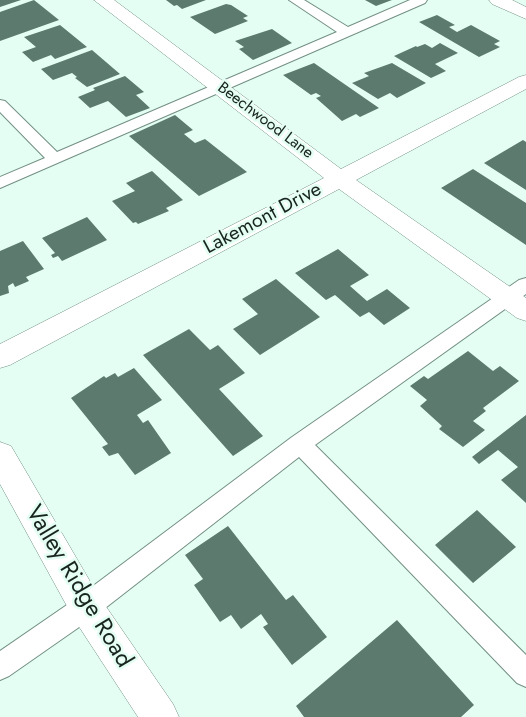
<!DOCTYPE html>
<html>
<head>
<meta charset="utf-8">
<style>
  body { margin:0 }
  canvas { display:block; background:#e4fef3 }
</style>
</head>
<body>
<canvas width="526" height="717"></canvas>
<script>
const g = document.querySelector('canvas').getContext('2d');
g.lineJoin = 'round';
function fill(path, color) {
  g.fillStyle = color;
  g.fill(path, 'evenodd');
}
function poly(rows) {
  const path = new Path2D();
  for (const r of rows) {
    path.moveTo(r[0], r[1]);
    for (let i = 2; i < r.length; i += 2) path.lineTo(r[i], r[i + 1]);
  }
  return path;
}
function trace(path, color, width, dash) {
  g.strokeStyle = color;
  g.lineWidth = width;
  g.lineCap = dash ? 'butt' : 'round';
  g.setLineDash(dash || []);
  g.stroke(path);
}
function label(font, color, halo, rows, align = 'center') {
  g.font = font + ' Jost,sans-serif';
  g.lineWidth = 5;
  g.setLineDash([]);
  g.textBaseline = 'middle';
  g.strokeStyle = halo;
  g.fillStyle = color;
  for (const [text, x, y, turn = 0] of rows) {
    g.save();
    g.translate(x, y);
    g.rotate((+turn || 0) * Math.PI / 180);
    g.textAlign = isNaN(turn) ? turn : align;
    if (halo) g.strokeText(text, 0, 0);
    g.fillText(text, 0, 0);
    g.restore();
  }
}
fill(poly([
  [0,0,21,0,0,7],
  [34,0,59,20,0,41,0,12],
  [166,0,206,0,182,9,177,5,174,6],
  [365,0,392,0,376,6],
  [226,4,231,5,248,16,243,18,248,21,215,34,190,17],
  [437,15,455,25,449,27,457,32,471,25,500,41,494,44,500,47,479,57,419,22],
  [60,25,87,47,55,59,51,55,33,62,22,52,36,47,24,37],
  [272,29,292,43,253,60,239,49,244,47,235,41],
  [440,43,458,53,435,64,446,71,431,78,394,56,416,46,417,47,425,44,432,48],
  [92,50,120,74,87,87,75,78,77,77,72,73,53,80,41,69],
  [314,63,379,108,360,117,356,114,342,121,316,98,321,96,316,93,311,95,283,75],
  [392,63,426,83,397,98,390,93,378,99,352,83,369,76,364,73],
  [125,76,144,92,136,95,150,108,126,117,108,101,90,108,78,97,95,90,93,88],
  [175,115,193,130,184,134,195,143,205,139,247,172,199,196,129,136],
  [523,140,526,142,526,190,484,163],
  [473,169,526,203,526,245,441,188],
  [152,171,183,200,166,208,169,211,138,224,136,222,133,223,112,201,135,191,126,183],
  [87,217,107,240,62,261,58,256,53,258,51,255,55,253,42,238],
  [23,241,44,269,26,277,29,281,15,287,13,283,8,286,9,293,0,296,0,251],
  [338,249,369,275,350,286,367,301,387,289,410,308,384,325,369,312,360,317,335,295,326,300,295,273],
  [276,279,320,317,260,355,233,329,258,314,242,299],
  [189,329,210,350,218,345,245,373,219,389,263,436,233,456,143,355],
  [468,351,493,371,500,366,519,381,483,408,486,411,473,421,485,430,463,447,439,429,442,426,420,406,427,400,410,386,424,376,428,379],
  [134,368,162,400,137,415,143,423,148,420,171,453,135,475,118,453,109,456,102,447,108,444,71,398,104,376,106,378,115,373,118,377],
  [526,415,526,503,501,480,518,467,498,450,479,464,472,457],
  [477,510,516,547,473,583,435,545],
  [228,526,286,600,293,595,327,637,292,665,263,627,268,624,261,614,241,629,231,615,220,622,194,585,203,579,185,555],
  [397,620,474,705,461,717,304,717,296,706]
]), '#5d7a6e');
const service = poly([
  [289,0,304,0,348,27,410,0,427,0,425,3,0,188,0,177,45,158,0,112,0,100,5,101,57,152,337,32,289,0],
  [526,278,526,294,315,445,526,655,526,687,517,683,299,457,95,616,9,676,0,680,0,651,77,598,292,437,519,280,526,278]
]);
const minor = poly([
  [94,0,114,0,341,169,519,77,526,75,526,89,356,180,526,298,526,321,517,318,339,189,10,365,0,368,0,344,324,178,94,0],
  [0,442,11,446,98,595,173,704,179,717,138,717,74,619,0,484,0,442]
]);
const tertiary = poly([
  [489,0,512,0,526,7,526,19,492,4,489,0]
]);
trace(service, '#739084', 2);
trace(minor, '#739084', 1);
trace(tertiary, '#739084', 1);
fill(service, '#fff');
fill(minor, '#fff');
fill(tertiary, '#fff');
label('16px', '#18241f', '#e4fef3', [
  ["Beechwood Lane",265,121,37]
]);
label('20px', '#18241f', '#e4fef3', [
  ["Lakemont Drive",263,219,-28]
]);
label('24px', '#18241f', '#e4fef3', [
  ["Valley Ridge Road",78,587,59]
]);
</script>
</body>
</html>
